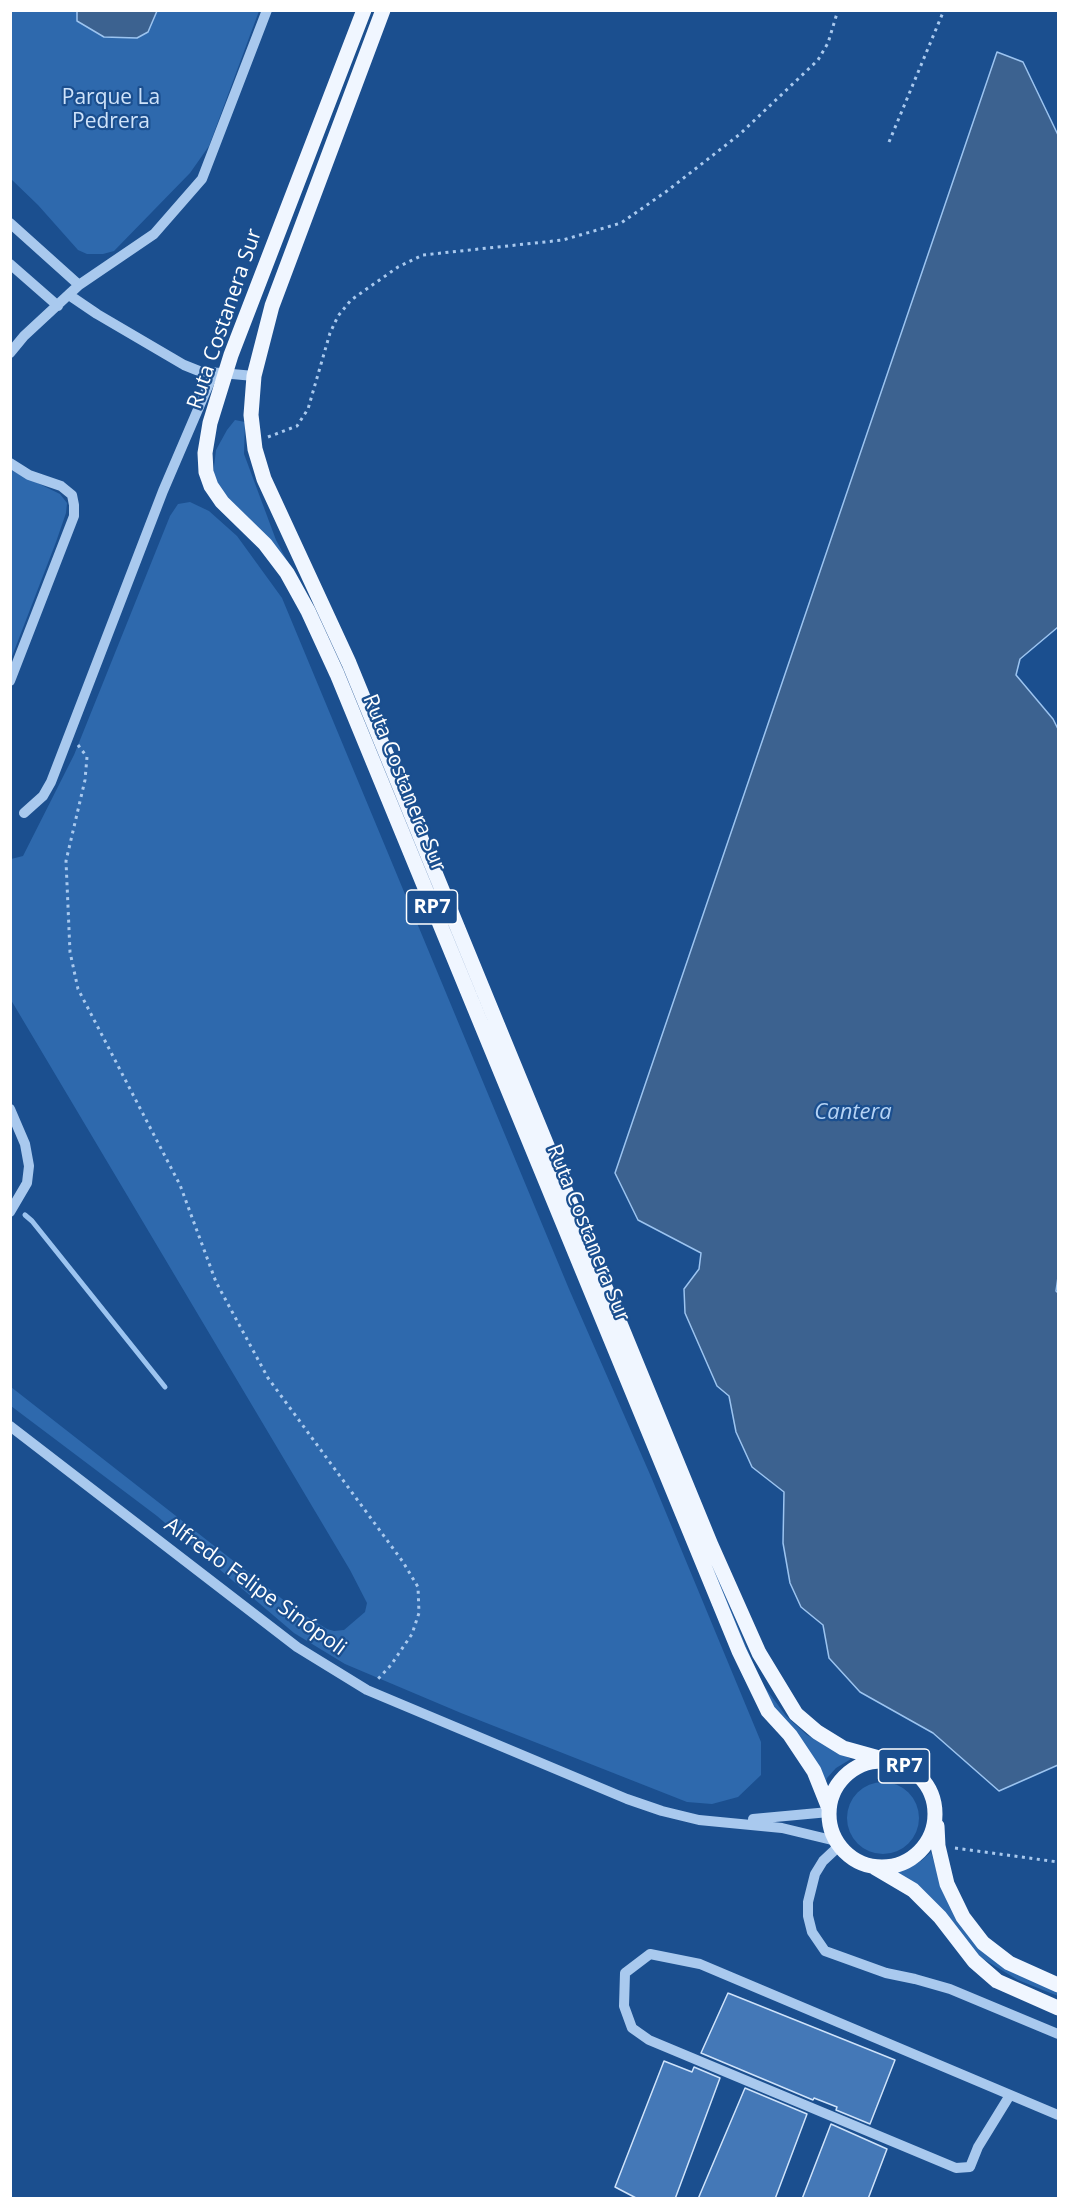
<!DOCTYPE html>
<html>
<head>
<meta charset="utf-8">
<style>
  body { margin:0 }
  #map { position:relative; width:1069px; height:2209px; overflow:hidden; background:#1b4f8f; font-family:"Open Sans",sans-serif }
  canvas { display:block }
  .frame { position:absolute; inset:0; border:12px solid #fff; pointer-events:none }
</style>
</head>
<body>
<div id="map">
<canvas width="1069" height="2209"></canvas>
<div class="frame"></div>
</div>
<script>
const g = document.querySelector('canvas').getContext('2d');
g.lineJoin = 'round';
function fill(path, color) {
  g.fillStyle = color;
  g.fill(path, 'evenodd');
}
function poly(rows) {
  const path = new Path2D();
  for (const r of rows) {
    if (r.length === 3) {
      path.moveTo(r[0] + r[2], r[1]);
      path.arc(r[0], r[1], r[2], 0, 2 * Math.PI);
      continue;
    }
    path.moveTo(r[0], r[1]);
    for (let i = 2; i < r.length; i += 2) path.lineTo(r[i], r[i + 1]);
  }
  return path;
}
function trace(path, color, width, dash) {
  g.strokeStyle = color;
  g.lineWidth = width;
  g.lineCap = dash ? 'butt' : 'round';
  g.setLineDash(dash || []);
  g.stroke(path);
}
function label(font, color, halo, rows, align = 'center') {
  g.font = font + ' "Open Sans",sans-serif';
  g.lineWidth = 4.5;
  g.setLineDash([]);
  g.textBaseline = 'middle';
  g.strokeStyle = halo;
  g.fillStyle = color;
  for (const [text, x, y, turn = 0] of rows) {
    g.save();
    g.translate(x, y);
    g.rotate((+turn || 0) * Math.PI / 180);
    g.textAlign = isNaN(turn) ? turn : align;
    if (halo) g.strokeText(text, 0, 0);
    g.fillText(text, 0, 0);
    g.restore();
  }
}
fill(poly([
  [10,11,259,11,209,146,190,173,114,251,103,254,87,254,78,250,38,205,11,179],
  [235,420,245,422,244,454,276,540,322,626,761,1682,786,1716,807,1735,851,1759,836,1768,827,1778,824,1788,761,1692,315,618,222,494,213,475,216,450,227,430],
  [11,470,60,494,67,503,66,513,56,542,11,659],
  [190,502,209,511,237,536,282,598,569,1289,652,1479,761,1742,761,1775,738,1797,712,1804,687,1802,461,1713,345,1664,294,1633,157,1516,11,1406,11,1387,295,1609,327,1629,334,1631,344,1630,365,1612,367,1603,350,1570,11,1000,11,859,23,856,74,755,170,516,178,504],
  [883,1818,36],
  [931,1852,941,1886,966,1932,1058,1990,1058,1996,1018,1980,980,1957,894,1871,909,1867,921,1861]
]), '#2e69ad');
const water = poly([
  [77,11,77,10,157,11,148,32,137,38,104,37,77,21,77,11],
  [997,52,1023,62,1058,135,1058,627,1020,659,1016,675,1053,719,1058,729,1058,1277,1056,1291,1058,1293,1058,1765,999,1791,933,1733,860,1692,829,1658,823,1625,801,1607,790,1583,783,1543,784,1492,752,1467,736,1432,729,1396,717,1386,685,1313,684,1289,699,1269,701,1253,638,1220,615,1173,997,52]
]);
fill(water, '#3c6290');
trace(water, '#9cc4f0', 1.5);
trace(poly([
  [25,1215,32,1221,165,1387]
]), '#9cc4f0', 5);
const building = poly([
  [728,1993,895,2060,870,2124,836,2110,837,2107,814,2098,813,2100,701,2053,728,1993],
  [664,2061,692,2072,694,2067,720,2078,675,2199,638,2199,615,2187,664,2061],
  [745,2088,807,2114,775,2199,698,2199,745,2088],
  [831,2124,887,2149,868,2199,802,2199,831,2124]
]);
fill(building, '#4478b7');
trace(building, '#cfe3fa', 1.5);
trace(poly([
  [889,142,944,10],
  [268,437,297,426,308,409,330,333,338,316,351,300,398,267,423,255,563,240,621,223,667,191,740,134,818,60,828,43,838,10],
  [78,745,87,757,85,780,66,861,70,952,78,989,180,1185,216,1282,268,1378,403,1562,418,1587,419,1613,412,1634,391,1665,377,1680],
  [955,1848,1058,1862]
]), '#a9c9ee', 3, [3, 4.5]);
trace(poly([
  [10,223,79,285],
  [10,264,58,306],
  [69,295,97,314,184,365,199,371,254,376],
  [10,353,24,336,79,285,154,234,202,179,267,10],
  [10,463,29,475,61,486,72,495,74,505,74,516,10,681],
  [24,813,43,796,51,782,163,491,214,372],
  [10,1109,25,1144,29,1166,27,1183,10,1212],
  [10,1426,297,1647,367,1690,627,1799,662,1811,699,1820,782,1828,836,1841],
  [753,1819,829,1812],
  [839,1846,823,1861,815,1874,808,1902,808,1916,812,1932,825,1951,886,1973,915,1979,950,1989,1058,2034],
  [1010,2095,978,2147,970,2167,956,2168,649,2040,632,2028,624,2006,625,1973,650,1954,700,1964,1058,2115]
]), '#a9c9ee', 10);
trace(poly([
  [364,10,231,355,210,423,205,453,206,472,211,486,222,502,265,544,287,573,308,611,337,674,739,1651,768,1711,790,1735,814,1771,828,1806],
  [383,10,272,306,254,376,251,415,255,449,264,479,349,663,711,1545,759,1653,796,1714,817,1732,843,1748,897,1763],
  [882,1814,53],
  [937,1826,938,1846,947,1884,963,1917,983,1943,1009,1963,1058,1985],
  [874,1867,913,1890,940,1917,974,1961,997,1981,1058,2008]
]), '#f0f6ff', 15);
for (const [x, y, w] of [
  [432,907,51],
  [904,1766,51]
]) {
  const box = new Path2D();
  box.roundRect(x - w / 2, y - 17, w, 34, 4.5);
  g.fillStyle = '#1b4f8f';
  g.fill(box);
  trace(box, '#fff', 1.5);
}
label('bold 20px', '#fff', null, [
  ["RP7",432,907],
  ["RP7",904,1766]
]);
label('21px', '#cfe3fa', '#1b4f8f', [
  ["Parque La",111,98],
  ["Pedrera",111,122]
]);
label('21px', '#fff', '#1b4f8f', [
  ["Ruta Costanera Sur",225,319,-71],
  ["Ruta Costanera Sur",404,783,68],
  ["Ruta Costanera Sur",588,1233,68],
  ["Alfredo Felipe Sinópoli",255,1587,36]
]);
label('italic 22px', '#b5d3f5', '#1b4f8f', [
  ["Cantera",853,1113]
]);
</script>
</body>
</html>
